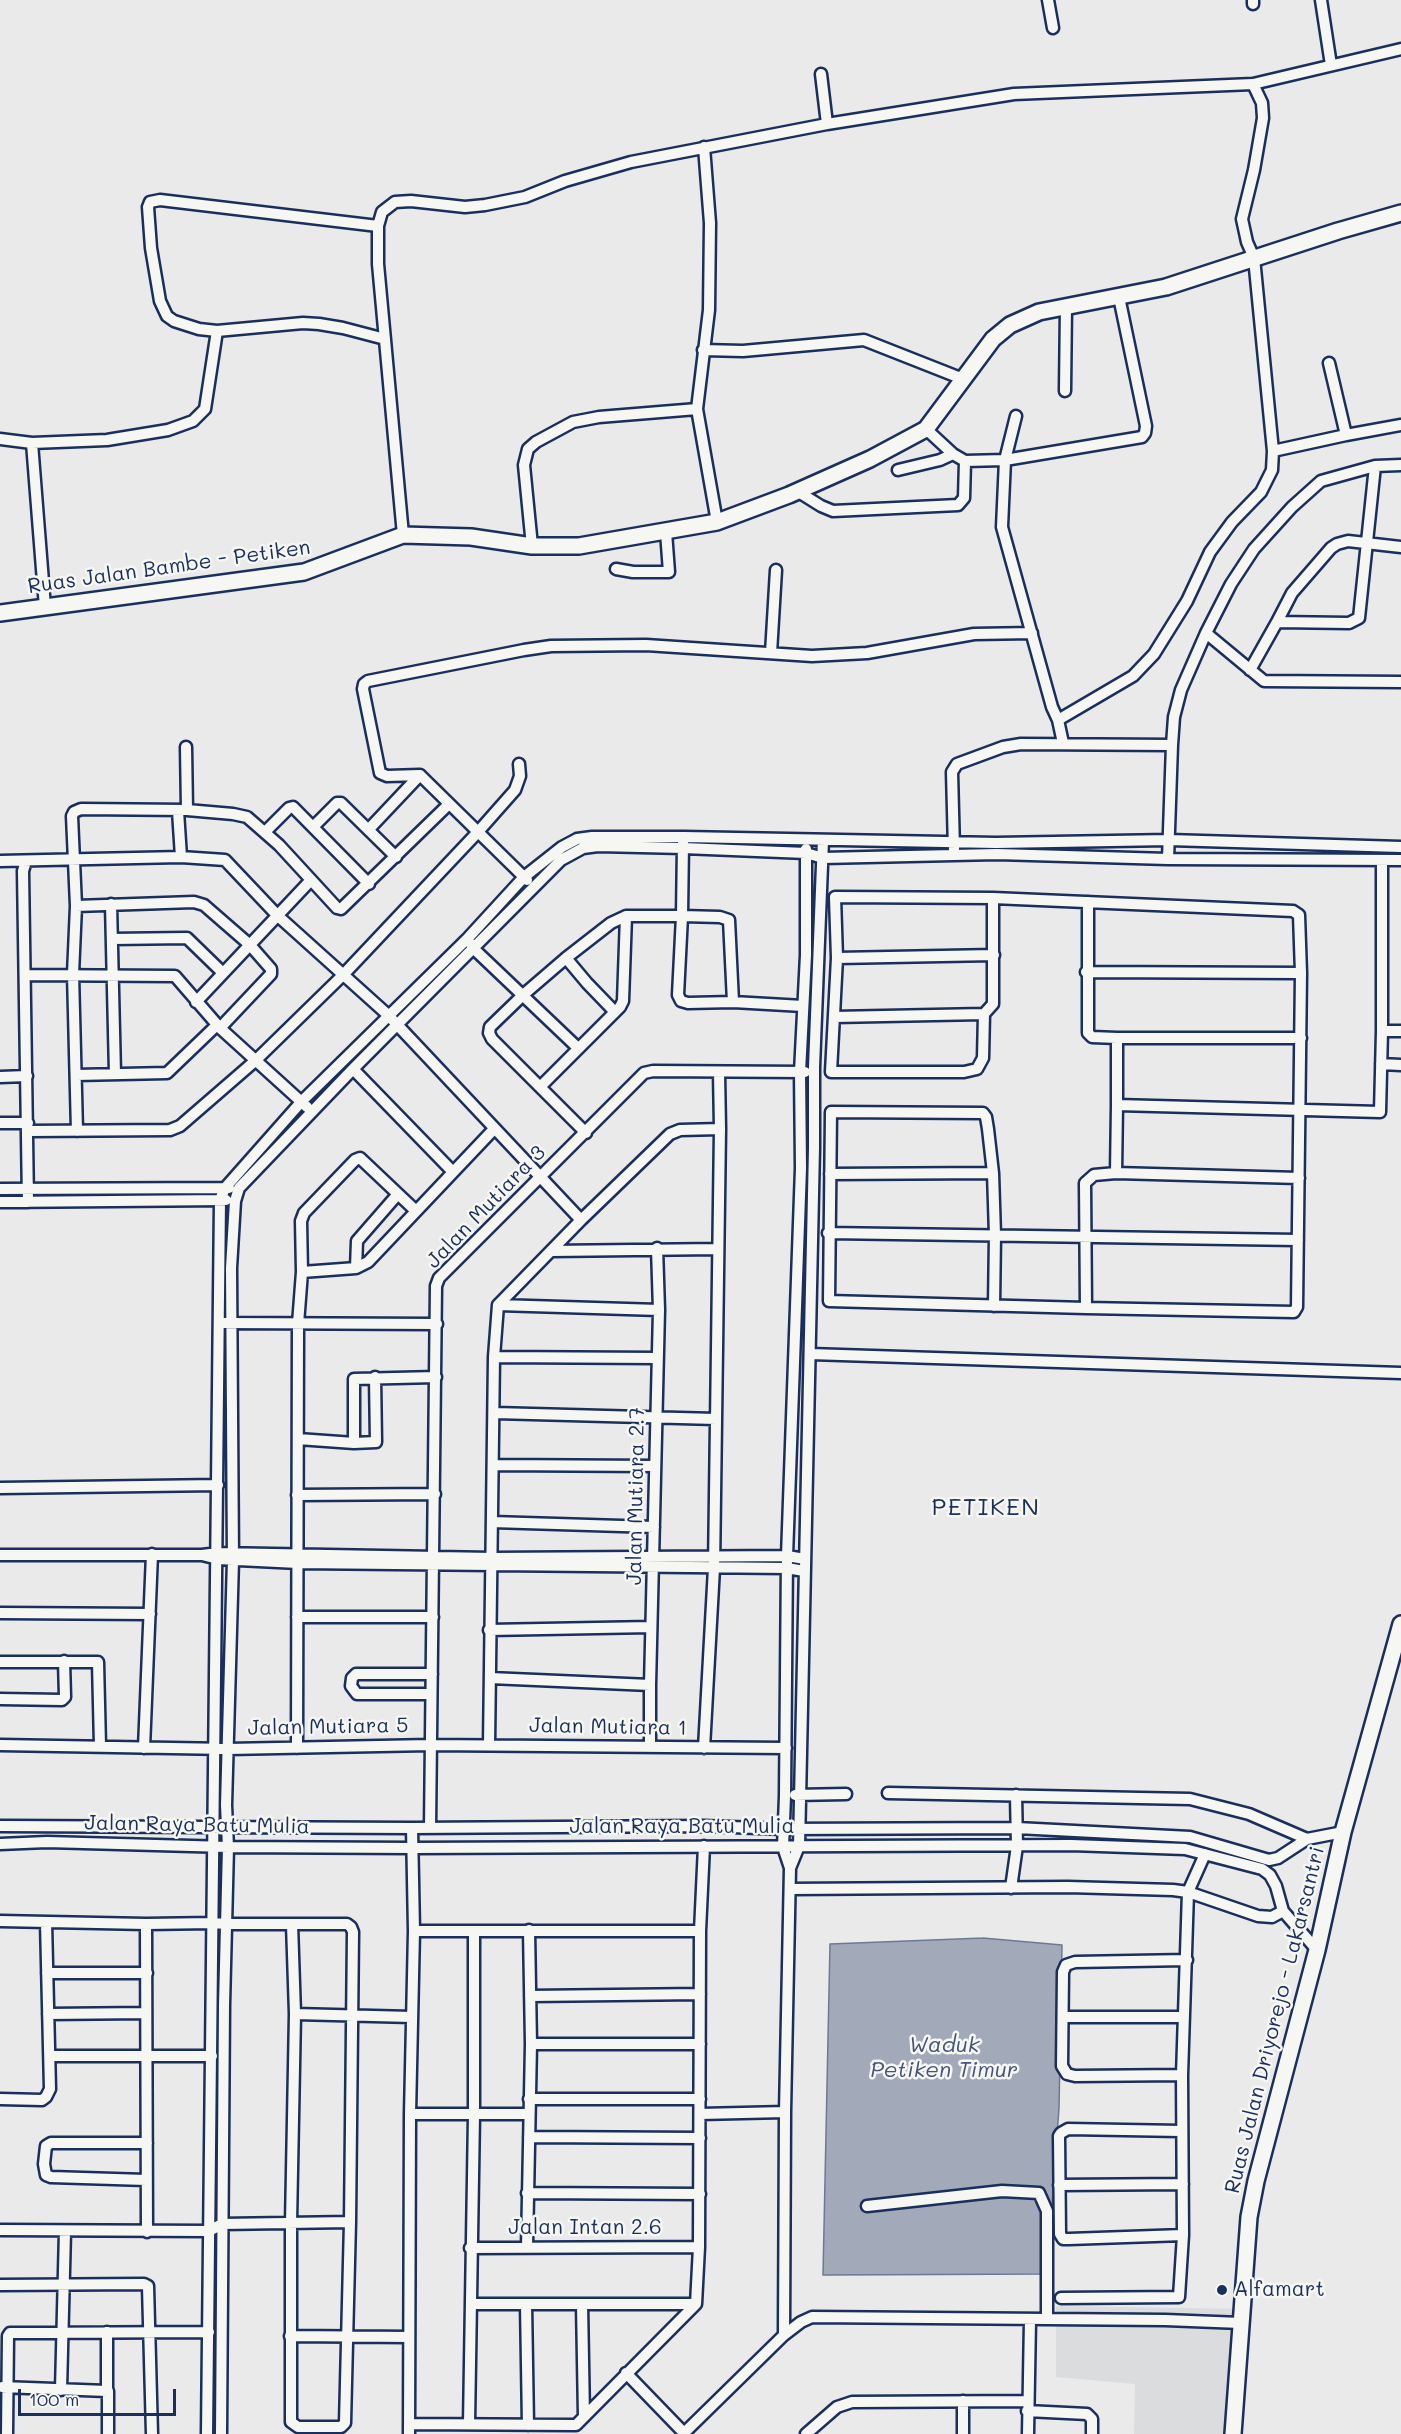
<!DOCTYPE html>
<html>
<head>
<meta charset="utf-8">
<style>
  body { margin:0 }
  #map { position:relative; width:1401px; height:2434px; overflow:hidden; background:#e9eae9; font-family:Mali,sans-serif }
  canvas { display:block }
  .scale { position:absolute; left:18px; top:2389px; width:158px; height:27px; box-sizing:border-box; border:3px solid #1b2f5e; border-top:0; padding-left:8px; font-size:18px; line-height:21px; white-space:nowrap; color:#1b2f5e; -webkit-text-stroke:4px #f6f6f2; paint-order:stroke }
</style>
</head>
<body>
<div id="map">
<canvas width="1401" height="2434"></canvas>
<div class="scale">100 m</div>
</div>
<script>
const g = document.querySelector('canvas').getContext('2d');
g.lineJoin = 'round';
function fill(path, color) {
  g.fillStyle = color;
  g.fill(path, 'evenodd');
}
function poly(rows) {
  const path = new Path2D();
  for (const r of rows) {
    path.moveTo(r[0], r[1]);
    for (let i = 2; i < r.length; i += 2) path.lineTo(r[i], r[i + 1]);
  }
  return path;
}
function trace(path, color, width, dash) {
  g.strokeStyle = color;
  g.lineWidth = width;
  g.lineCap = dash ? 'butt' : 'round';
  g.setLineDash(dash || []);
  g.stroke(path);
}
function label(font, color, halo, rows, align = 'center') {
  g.font = font + ' Mali,sans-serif';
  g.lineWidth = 5;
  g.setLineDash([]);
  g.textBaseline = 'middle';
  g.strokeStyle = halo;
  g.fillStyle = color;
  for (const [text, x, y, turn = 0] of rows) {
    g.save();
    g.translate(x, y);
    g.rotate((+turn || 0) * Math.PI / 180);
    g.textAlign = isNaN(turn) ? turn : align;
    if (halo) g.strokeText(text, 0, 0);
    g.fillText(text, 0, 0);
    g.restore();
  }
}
fill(poly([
  [1056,2306,1242,2309,1229,2434,1134,2434,1135,2384,1056,2377]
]), '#dadcde');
const water = poly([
  [983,1938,1062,1945,1059,2108,1047,2274,823,2275,830,1944,983,1938]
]);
fill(water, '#a2aaba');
trace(water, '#6c7995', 1.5);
const street = poly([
  [1048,0,1053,28],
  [1253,0,1253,4],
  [1321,0,1331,65],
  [821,74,827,124],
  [704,147,710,223,709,310,697,409,717,522],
  [378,226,160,200,150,202,148,207,151,248,160,301,167,316,174,321,199,329,217,331,303,323,319,324,343,328,385,339],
  [703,350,743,351,864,340,963,379],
  [1329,363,1346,435],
  [1065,391,1066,306],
  [1016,416,1005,460,1002,527,1052,707,1058,720,1133,676,1154,654,1187,601,1210,552,1232,522,1261,492,1272,470,1273,451,1254,258,1247,242,1242,219,1254,170,1263,118,1262,103,1253,84],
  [926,429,953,454,965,461,1005,460,1142,437,1145,433,1146,426,1119,297],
  [0,439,32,443,107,440,168,430,193,421,205,409,217,331],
  [32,443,45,607],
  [1273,451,1346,435,1401,425],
  [898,470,940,460,953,454],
  [797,491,821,506,833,511,958,505,964,498,965,461],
  [403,535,378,264,378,226,382,212,395,202,411,201,465,207,485,205,525,197,565,181,631,162,827,124,1014,94,1253,84,1401,49],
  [532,546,524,465,528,449,536,442,573,422,599,417,697,409],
  [616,569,633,572,669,572,666,532],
  [1277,622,1292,593,1331,548,1337,544,1348,541,1401,547],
  [1206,633,1264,681,1401,682],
  [771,653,776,570],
  [1250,670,1277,622,1349,623,1359,618,1375,466],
  [1058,720,1063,743],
  [1172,745,1174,717,1181,690,1206,633,1231,584,1254,549,1292,507,1321,481,1375,466,1401,465],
  [186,747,187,810],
  [420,775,387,776,380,773,363,689,364,684,368,681,524,650,551,646,646,645,812,656,867,653,974,634,1032,633],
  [178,811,181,857],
  [313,827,337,803,341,803,396,857],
  [369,829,420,775,527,880],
  [265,832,289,808,293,807,369,884],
  [954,850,952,772,957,764,1003,747,1021,744,1172,745,1168,859],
  [1382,860,1382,1031],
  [0,861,181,857,225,860,278,916,388,1015,581,1220],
  [26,861,23,871,28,1202],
  [993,898,993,1004,984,1014,983,1058,977,1069,964,1072,831,1072,837,958,835,897,993,898,1293,911,1299,915,1301,973,1297,1307,1294,1312,1086,1308,829,1301,831,1112,983,1113,986,1117,988,1129,993,1173,995,1235,994,1306],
  [111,904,115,1074],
  [76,906,194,902,204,905,250,945,271,969,271,974,220,1028],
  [112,939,187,938,223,973],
  [471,944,474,949,578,1048],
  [566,958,587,983,614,1011],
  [837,958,994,955],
  [1086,972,1301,973],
  [25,975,175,976,220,1028,307,1107],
  [196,1002,311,880],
  [733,1002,803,1006],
  [834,1017,984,1014],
  [1117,1038,1301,1038],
  [1381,1064,1401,1065],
  [353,1069,453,1172],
  [76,1075,167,1073,217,1025],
  [0,1077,27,1076],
  [540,1087,620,1007,623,1001,626,916],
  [1117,1105,1380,1112,1382,1031,1401,1031],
  [0,1123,28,1123],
  [28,1131,170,1130,180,1126,255,1061,343,975,477,833,515,790,520,776,519,764],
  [77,1131,73,974,76,906,72,816,74,812,81,809,187,810,233,814,247,817,279,845,337,908,341,909,449,804],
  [586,1133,492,1039,489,1033,490,1027,523,995,566,958,611,923,626,916,682,916,720,917,729,920,733,1002,688,1003,681,1001,678,995,682,916,683,843],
  [1116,1173,1299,1178],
  [830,1174,993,1173],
  [0,1189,225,1188,302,1101,468,938,524,877,562,847,577,839,592,837,684,837,996,843,1169,840,1401,847],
  [0,1202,226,1200],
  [828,1233,1298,1240],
  [551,1251,717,1249],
  [356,1268,357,1241,398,1194],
  [302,1272,356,1268,368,1262,494,1129],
  [498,1305,659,1310],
  [1086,1308,1085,1183,1094,1175,1116,1173,1117,1105,1117,1038,1092,1037,1088,1033,1088,902],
  [224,1323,437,1324],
  [810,1354,1401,1373],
  [494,1357,657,1358],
  [495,1413,716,1419],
  [298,1439,354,1443,376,1442,375,1377],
  [354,1443,354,1379,436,1377],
  [493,1465,655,1466],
  [0,1488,218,1485],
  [297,1495,435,1494],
  [492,1522,654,1527],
  [0,1555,202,1555],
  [804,1571,787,1568,298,1563,218,1559,202,1555,218,1553,492,1558,787,1556,805,1559],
  [0,1613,150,1614],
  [297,1617,433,1617],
  [489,1630,651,1627],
  [0,1662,98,1662,100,1746],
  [490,1678,650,1685],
  [431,1694,357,1694,351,1686,352,1678,356,1674,432,1674],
  [0,1699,62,1700,65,1697,64,1661],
  [0,1745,228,1749,430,1745,786,1748],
  [489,1745,494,1357,498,1305,581,1220,670,1134,680,1130,720,1129],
  [650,1746,650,1685,659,1310,657,1248],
  [144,1748,152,1554],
  [297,1748,298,1324,302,1272,301,1221,304,1213,355,1160,360,1158,416,1211],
  [704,1748,714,1568,720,1129,719,1072],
  [888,1793,1190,1799,1249,1814,1307,1839],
  [795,1795,846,1794],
  [0,1826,412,1828,704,1826,784,1829,1017,1828,1190,1837,1269,1860,1278,1858,1307,1839,1343,1832],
  [430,1828,436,1286,439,1278,644,1073,653,1071,805,1072],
  [0,1844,47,1842,228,1847,413,1848,1071,1845,1185,1849,1262,1869,1270,1875,1276,1886,1283,1911,1317,1950],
  [790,1868,799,1846,814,1148,814,1067,823,840],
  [1011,1888,1017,1846,1016,1795],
  [790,1889,1068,1887,1173,1890,1188,1892,1258,1916,1272,1917,1283,1911],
  [0,1921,146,1924,212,1923,226,1924,347,1924,351,1927,353,1932,350,2222,345,2423,341,2427,298,2427,291,2422,291,2223,295,2014,292,1924],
  [146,1924,147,2232],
  [414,1931,700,1931],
  [47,1973,147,1973],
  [530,1996,700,1994],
  [48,2014,146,2013],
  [295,2014,412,2017],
  [1063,2017,1184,2017],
  [531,2044,700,2044],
  [50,2056,212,2056],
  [1182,2075,1075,2076,1067,2074,1062,2066,1063,1972,1066,1965,1075,1962,1187,1960],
  [0,2099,42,2100,46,2097,50,2089,46,1922],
  [529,2099,700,2099],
  [410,2114,529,2114],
  [700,2114,785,2112],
  [1181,2131,1068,2129,1061,2133,1059,2136,1060,2234,1063,2239,1069,2239,1183,2235],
  [529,2137,700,2138],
  [146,2180,51,2177,46,2175,44,2164,46,2146,51,2143,147,2143],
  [1059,2185,1183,2184],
  [527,2193,700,2194],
  [867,2206,1002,2191,1039,2193,1047,2211,1047,2319],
  [0,2230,209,2231,222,2224,350,2222],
  [527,2247,531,2044,529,1930],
  [470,2248,699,2247],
  [0,2285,144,2284,148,2286,152,2434],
  [1061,2298,1179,2297,1183,2235,1182,2075,1188,1892,1205,1854],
  [471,2304,696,2304],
  [526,2304,528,2425],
  [582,2304,584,2417],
  [784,2335,785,2112,790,1868,783,1847,785,1796,787,1556,801,1168,800,1072,806,955,806,849],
  [290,2336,409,2337],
  [626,2373,685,2434],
  [2,2387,107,2391,107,2332],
  [61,2390,65,2231],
  [108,2391,108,2434],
  [963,2401,963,2434],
  [1027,2411,1087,2414,1092,2419,1092,2434],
  [409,2424,576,2425,696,2304,699,2247,700,1931,704,1846],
  [469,2424,474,2115,474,1931],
  [7,2434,8,2336,10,2333,209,2332],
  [207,2434,220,1200,225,1188,229,1188],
  [221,2434,224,2005,228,1847,226,1805,233,1560,231,1268,235,1201,239,1188,353,1069,561,860,583,848,598,846,683,848,806,853,823,858,997,854,1168,859,1401,860],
  [409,2434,410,2114,414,1931,412,1828],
  [683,2434,784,2335,801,2322,812,2317,1165,2320,1241,2323],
  [806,2434,837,2407,852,2402,1027,2401],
  [1028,2434,1030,2320]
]);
const secondary = poly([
  [0,613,304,572,403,535,471,537,532,546,579,546,717,522,789,495,870,459,926,429,993,339,1010,325,1039,312,1166,287,1338,231,1401,213],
  [1233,2434,1249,2217,1256,2181,1317,1950,1343,1832,1401,1624]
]);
trace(street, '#1b2f5e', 15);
trace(secondary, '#1b2f5e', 20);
trace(street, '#f6f6f2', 10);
trace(secondary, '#f6f6f2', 15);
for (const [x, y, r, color] of [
  [1222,2290,6,"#1b2f5e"]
]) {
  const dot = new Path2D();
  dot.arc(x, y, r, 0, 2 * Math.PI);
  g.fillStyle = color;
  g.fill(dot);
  trace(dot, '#f6f6f2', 2);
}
label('21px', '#1b2f5e', '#f6f6f2', [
  ["Ruas Jalan Bambe - Petiken",169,567,-8],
  ["Jalan Mutiara 3",486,1207,-46],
  ["Jalan Mutiara 2.7",636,1496,-89],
  ["Jalan Mutiara 5",328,1727,-1],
  ["Jalan Mutiara 1",608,1727,1],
  ["Jalan Raya Batu Mulia",197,1825,1],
  ["Jalan Raya Batu Mulia",682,1827],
  ["Ruas Jalan Driyorejo - Lakarsantri",1275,2020,-76],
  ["Jalan Intan 2.6",585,2228]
]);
label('21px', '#1b2f5e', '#f6f6f2', [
  ["Alfamart",1234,2290]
], 'left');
label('italic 22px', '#44547a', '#f6f6f2', [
  ["Waduk",944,2045],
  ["Petiken Timur",944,2070]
]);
g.letterSpacing = '1.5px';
label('24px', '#1b2f5e', '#f6f6f2', [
  ["PETIKEN",986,1508]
]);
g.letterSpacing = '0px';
</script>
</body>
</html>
